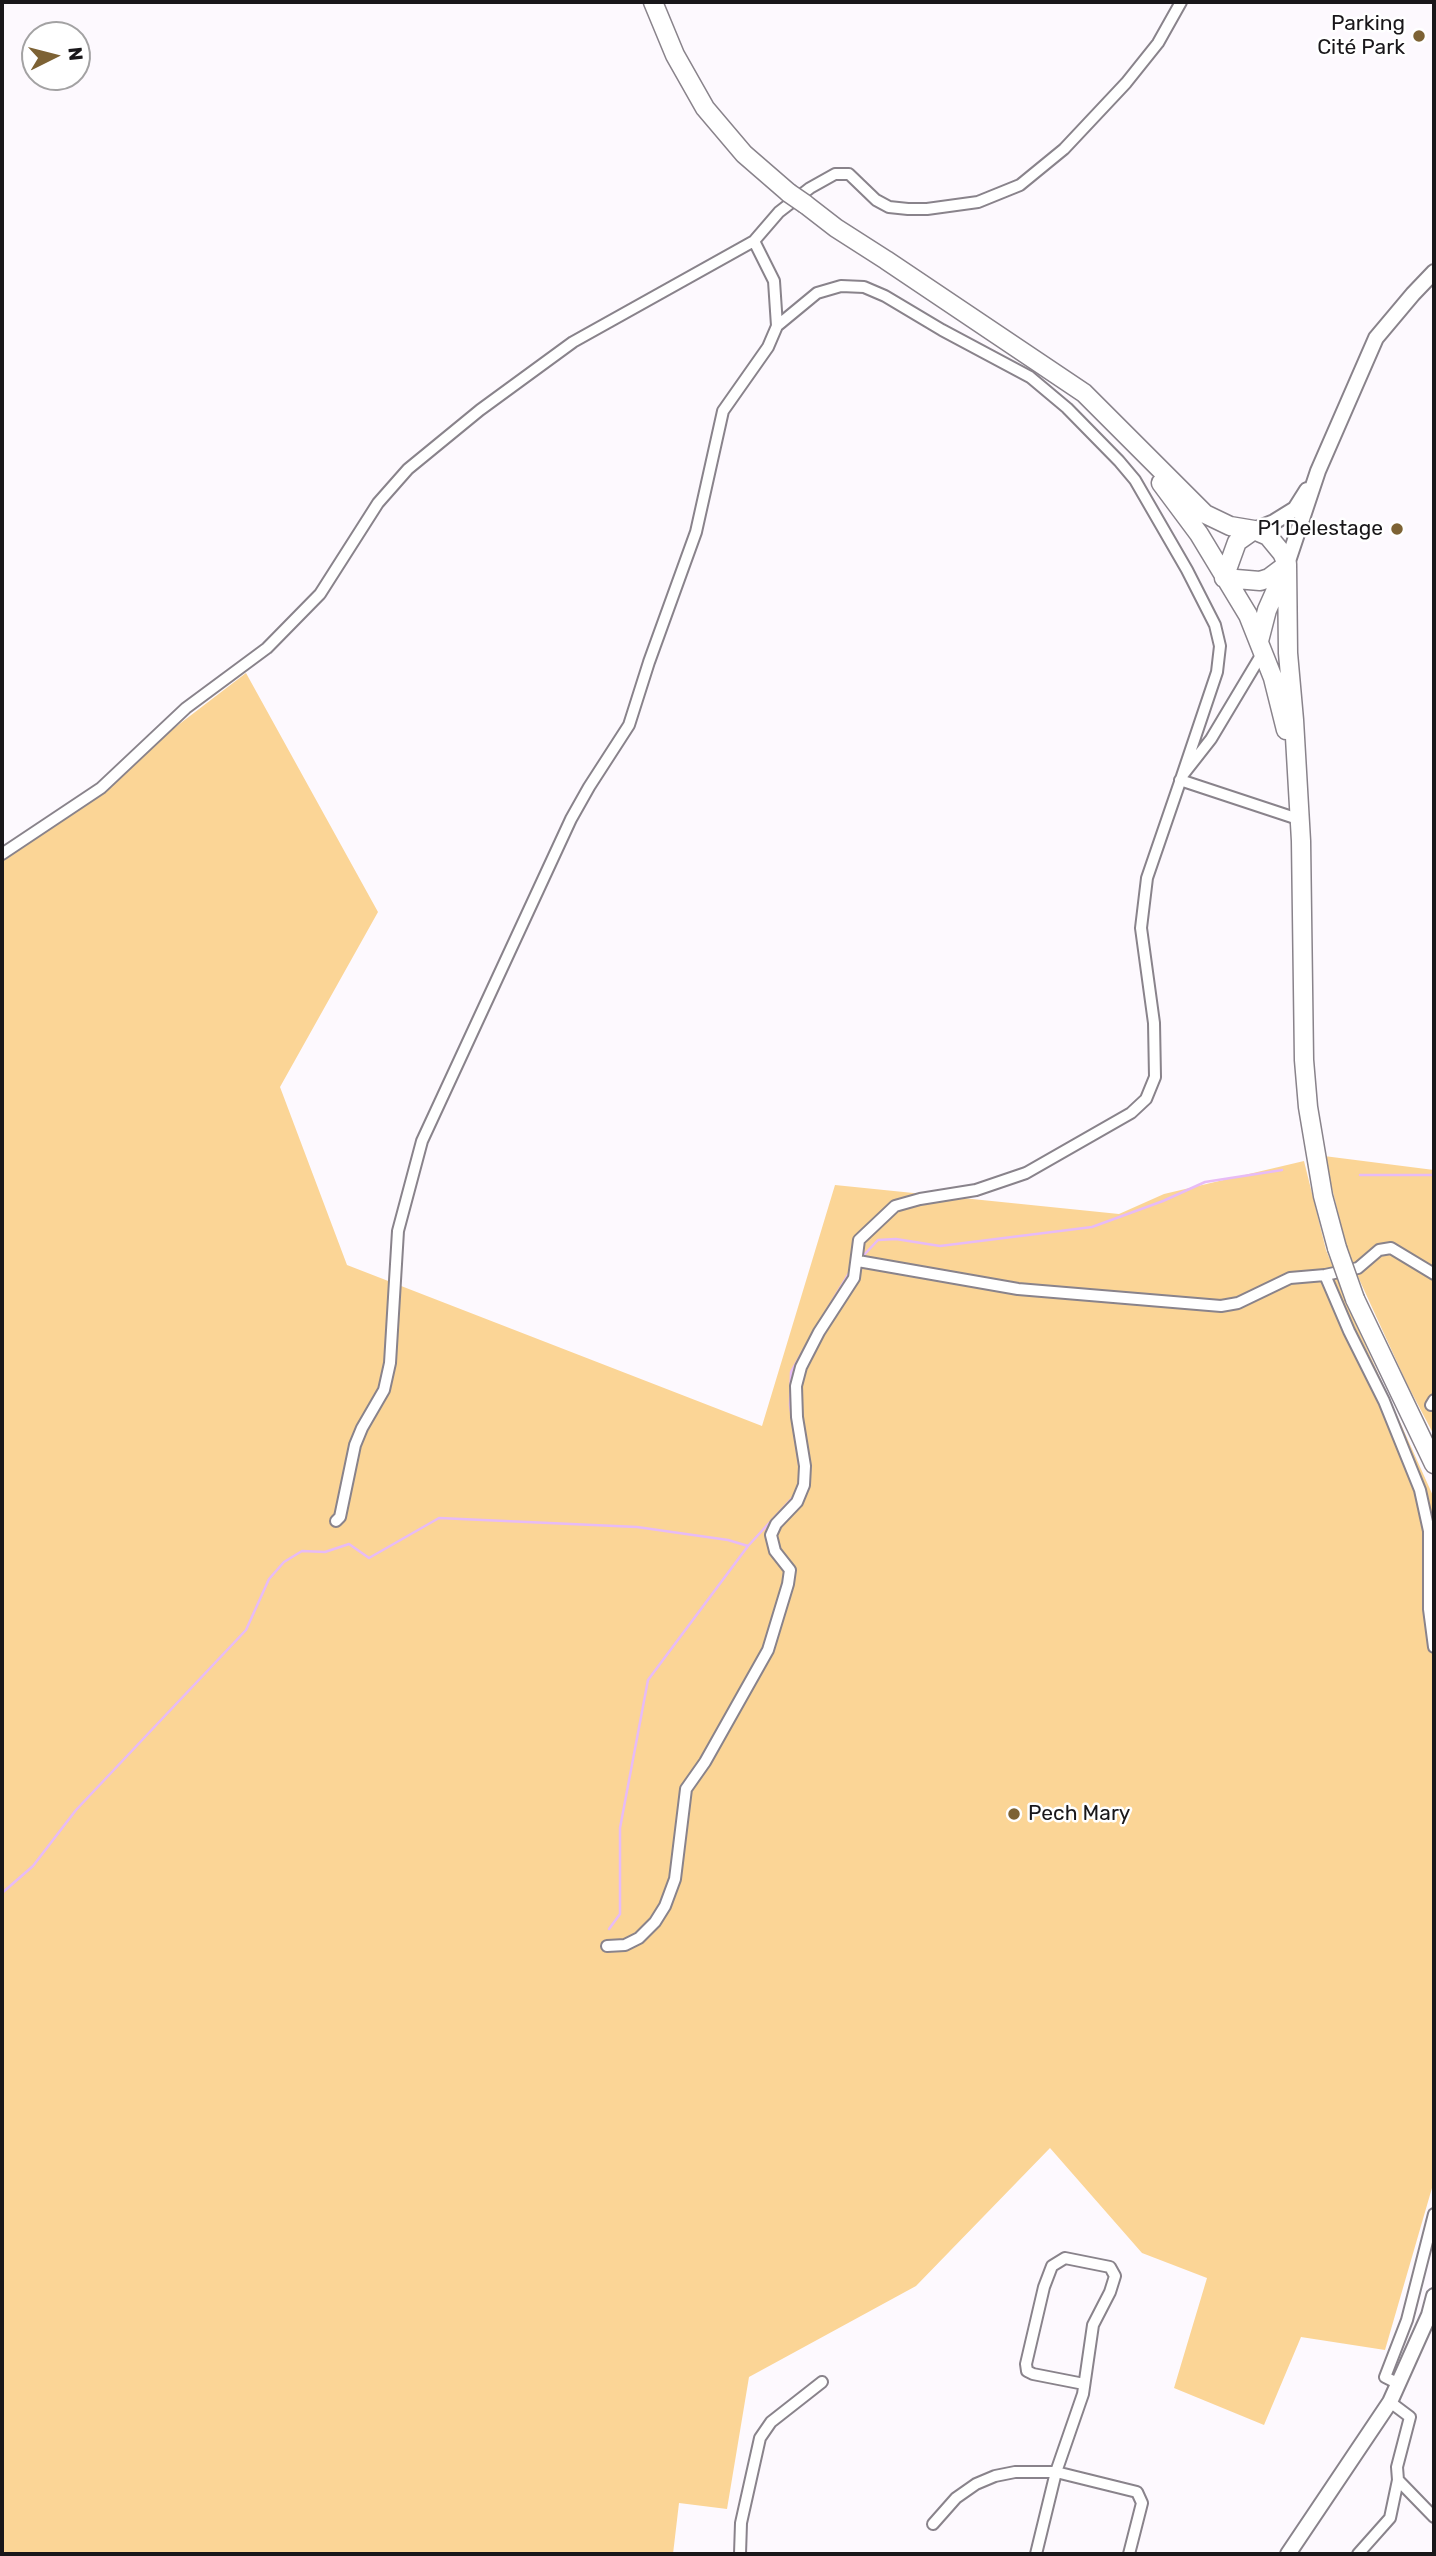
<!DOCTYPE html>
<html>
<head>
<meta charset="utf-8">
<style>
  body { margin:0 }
  #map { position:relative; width:1436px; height:2556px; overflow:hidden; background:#fdf9fe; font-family:Rubik,sans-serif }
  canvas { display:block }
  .frame { position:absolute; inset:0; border:4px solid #19171a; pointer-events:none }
  .north { position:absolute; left:21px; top:21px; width:70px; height:70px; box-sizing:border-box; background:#fff; border:2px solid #a3a2a3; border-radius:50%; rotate:84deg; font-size:19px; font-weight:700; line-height:28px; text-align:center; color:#19171a }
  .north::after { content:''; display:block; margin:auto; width:24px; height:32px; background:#7d6234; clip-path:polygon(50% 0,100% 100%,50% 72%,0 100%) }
</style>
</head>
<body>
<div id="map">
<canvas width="1436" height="2556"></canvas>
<div class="frame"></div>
<div class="north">N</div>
</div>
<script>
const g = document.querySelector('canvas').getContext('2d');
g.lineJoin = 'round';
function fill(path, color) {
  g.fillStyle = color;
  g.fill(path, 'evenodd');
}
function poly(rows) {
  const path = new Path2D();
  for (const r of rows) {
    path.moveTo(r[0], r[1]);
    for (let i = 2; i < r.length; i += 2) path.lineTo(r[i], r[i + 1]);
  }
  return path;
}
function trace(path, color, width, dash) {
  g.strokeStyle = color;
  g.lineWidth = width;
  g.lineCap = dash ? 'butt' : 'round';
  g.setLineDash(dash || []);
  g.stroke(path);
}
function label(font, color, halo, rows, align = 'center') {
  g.font = font + ' Rubik,sans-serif';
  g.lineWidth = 5;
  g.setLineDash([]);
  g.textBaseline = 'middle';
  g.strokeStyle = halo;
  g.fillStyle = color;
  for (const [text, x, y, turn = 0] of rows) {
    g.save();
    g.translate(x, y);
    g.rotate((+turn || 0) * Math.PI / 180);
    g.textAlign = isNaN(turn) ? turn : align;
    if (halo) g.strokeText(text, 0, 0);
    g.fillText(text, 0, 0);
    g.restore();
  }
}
fill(poly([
  [246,673,378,912,280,1087,347,1265,762,1426,835,1185,1119,1214,1164,1194,1304,1161,1326,1250,1360,1333,1434,1498,1434,2181,1385,2350,1301,2337,1264,2425,1174,2388,1207,2278,1142,2253,1050,2148,916,2286,749,2377,727,2509,679,2503,673,2554,2,2554,2,860],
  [1324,1156,1434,1170,1434,1435,1407,1384,1349,1257]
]), '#fbd596');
trace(poly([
  [1360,1175,1434,1175],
  [862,1257,878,1240,896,1239,940,1246,1092,1227,1163,1201,1205,1182,1282,1170],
  [822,1318,851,1270],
  [800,1470,790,1405,791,1372,808,1342],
  [2,1893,33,1866,76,1810,246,1630,269,1579,284,1562,302,1551,325,1552,349,1544,369,1558,439,1518,637,1527,728,1540,748,1546],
  [609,1929,620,1914,620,1828,648,1680,748,1546,795,1495,800,1480]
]), '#e7bbf6', 2.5);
const minor = poly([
  [777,326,817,293,841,286,864,287,885,296,942,330,1030,377,1067,408,1119,461,1135,480,1187,570,1215,625,1220,646,1217,672,1182,776,1211,739,1263,652],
  [1180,780,1298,819],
  [2,854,101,788,186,708,267,648,320,594,378,503,408,469,480,410,573,342,754,241,779,212,810,188,835,174,849,174,876,200,889,207,908,209,927,209,978,202,1020,185,1064,149,1126,83,1158,43,1181,2],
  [858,1261,1018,1289,1221,1306,1238,1303,1290,1278,1325,1275,1358,1268,1379,1250,1391,1248,1434,1274],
  [1325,1275,1349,1331,1384,1401,1420,1490,1429,1531,1429,1609,1434,1647],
  [1431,1405,1434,1400],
  [336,1521,340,1517,355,1445,362,1428,384,1390,390,1363,398,1231,422,1141,571,819,589,787,629,725,649,662,696,532,723,411,768,347,777,326,774,281,754,241],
  [607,1946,625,1945,639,1938,655,1922,665,1906,675,1879,686,1789,705,1762,768,1650,788,1584,790,1570,775,1551,771,1535,776,1524,797,1502,804,1485,805,1466,797,1417,796,1386,801,1367,819,1332,854,1278,859,1240,895,1206,920,1199,976,1190,1026,1173,1131,1113,1146,1099,1155,1077,1154,1023,1141,928,1147,878,1182,776],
  [1399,2384,1385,2377,1407,2320,1434,2214],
  [1398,2480,1434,2517],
  [933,2524,956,2498,976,2484,995,2476,1015,2472,1056,2472,1137,2492,1142,2503,1129,2554],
  [740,2554,741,2523,760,2438,771,2422,822,2382],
  [1036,2554,1056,2472,1083,2394,1093,2325,1110,2292,1115,2276,1110,2267,1065,2258,1052,2266,1044,2287,1026,2364,1027,2371,1033,2374,1084,2384],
  [1358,2554,1390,2518,1398,2480,1397,2467,1410,2417,1390,2402]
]);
const tertiary = poly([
  [1254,530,1274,522,1295,509,1307,490],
  [1287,564,1318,471,1376,338,1413,294,1434,272],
  [1288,2554,1390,2402,1429,2315,1434,2296]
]);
const primary = poly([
  [653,2,675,55,705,108,744,154,789,193],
  [805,204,836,228,886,260,1084,393,1205,514,1230,526,1254,530,1268,536,1282,553,1287,564,1288,653,1294,720,1301,841,1304,1060,1308,1107,1323,1196,1337,1248],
  [1161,483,1199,534,1248,615,1273,678,1286,730],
  [1224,578,1260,581,1269,578,1285,566],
  [1224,578,1237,542,1254,530],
  [1259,641,1267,610,1283,574],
  [1355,1299,1434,1464]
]);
trace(minor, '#89838b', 14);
trace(tertiary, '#89838b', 18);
trace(primary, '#89838b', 21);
trace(minor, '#fff', 10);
trace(tertiary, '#fff', 14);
trace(primary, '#fff', 18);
const primaryBridge = poly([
  [789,193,805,204],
  [1337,1248,1355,1299]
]);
trace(primaryBridge, '#89838b', 21, []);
trace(primaryBridge, '#fff', 18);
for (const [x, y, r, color] of [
  [1419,36,7,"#7d6234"],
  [1397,529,7,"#7d6234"],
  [1014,1814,7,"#7d6234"]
]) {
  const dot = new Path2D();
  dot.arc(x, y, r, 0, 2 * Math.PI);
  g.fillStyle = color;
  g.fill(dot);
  trace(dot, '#fff', 2.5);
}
label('21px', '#19171a', '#fff', [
  ["Parking",1405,24],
  ["Cité Park",1405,48],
  ["P1 Delestage",1383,529],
  ["Pech Mary",1028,1814,"left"]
], 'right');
</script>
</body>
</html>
